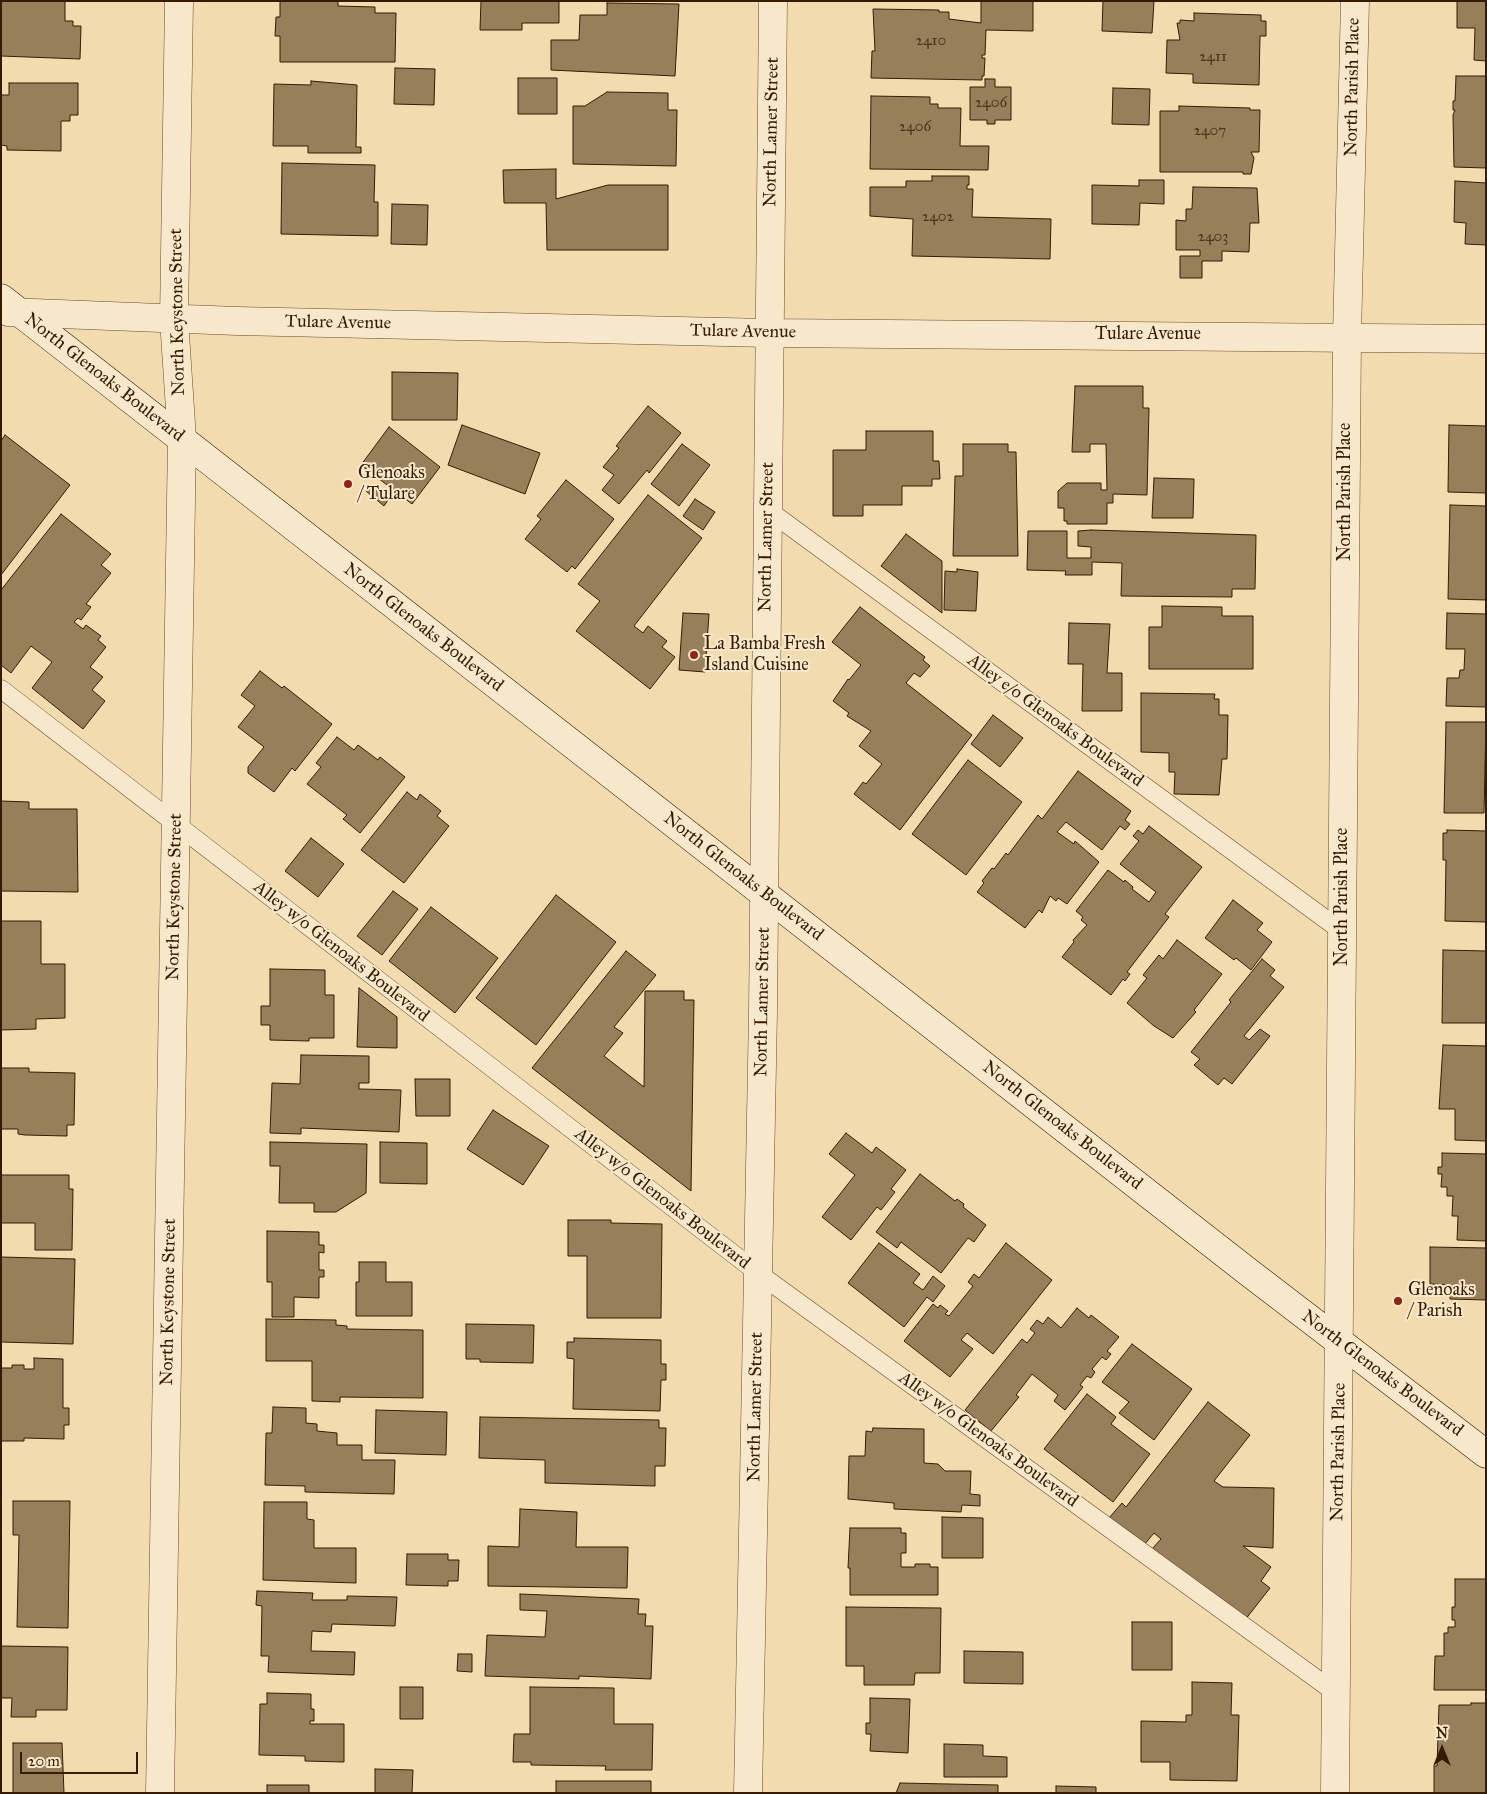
<!DOCTYPE html>
<html>
<head>
<meta charset="utf-8">
<style>
  body { margin:0 }
  #map { position:relative; width:1487px; height:1794px; overflow:hidden; background:#f2dcaf; font-family:"IM FELL Great Primer",serif }
  canvas { display:block }
  .frame { position:absolute; inset:0; border:2px solid #361b01; pointer-events:none }
  .north { position:absolute; left:1417px; top:1724px; width:50px; height:50px; -webkit-text-stroke:4px #f7e8cb; paint-order:stroke; rotate:0deg; font-size:14px; font-weight:700; line-height:20px; text-align:center; color:#361b01 }
  .north::after { content:''; display:block; margin:auto; width:18px; height:22px; background:#361b01; clip-path:polygon(50% 0,100% 100%,50% 72%,0 100%) }
  .scale { position:absolute; left:20px; top:1752px; width:118px; height:22px; box-sizing:border-box; border:2px solid #361b01; border-top:0; padding-left:6px; font-size:15px; line-height:18px; white-space:nowrap; color:#361b01; -webkit-text-stroke:4px #f7e8cb; paint-order:stroke }
</style>
</head>
<body>
<div id="map">
<canvas width="1487" height="1794"></canvas>
<div class="frame"></div>
<div class="north">N</div>
<div class="scale">20 m</div>
</div>
<script>
const g = document.querySelector('canvas').getContext('2d');
g.lineJoin = 'round';
function fill(path, color) {
  g.fillStyle = color;
  g.fill(path, 'evenodd');
}
function poly(rows) {
  const path = new Path2D();
  for (const r of rows) {
    path.moveTo(r[0], r[1]);
    for (let i = 2; i < r.length; i += 2) path.lineTo(r[i], r[i + 1]);
  }
  return path;
}
function trace(path, color, width, dash) {
  g.strokeStyle = color;
  g.lineWidth = width;
  g.lineCap = dash ? 'butt' : 'round';
  g.setLineDash(dash || []);
  g.stroke(path);
}
function label(font, color, halo, rows, align = 'center') {
  g.font = font + ' "IM FELL Great Primer",serif';
  g.lineWidth = 4;
  g.setLineDash([]);
  g.textBaseline = 'middle';
  g.strokeStyle = halo;
  g.fillStyle = color;
  for (const [text, x, y, turn = 0] of rows) {
    g.save();
    g.translate(x, y);
    g.rotate((+turn || 0) * Math.PI / 180);
    g.textAlign = isNaN(turn) ? turn : align;
    if (halo) g.strokeText(text, 0, 0);
    g.fillText(text, 0, 0);
    g.restore();
  }
}
const building = poly([
  [1,1,65,1,65,21,73,21,73,26,81,26,80,59,1,56,1,1],
  [280,1,338,1,338,6,375,7,375,13,396,13,395,62,280,62,280,36,275,36,276,17,280,17,280,1],
  [481,1,559,1,559,23,522,23,522,30,480,30,481,1],
  [981,1,1033,1,1033,31,986,30,985,55,982,55,982,58,985,58,984,76,982,76,982,80,871,78,872,51,875,51,873,9,939,10,939,12,949,12,949,19,981,23,981,1],
  [1103,1,1154,1,1152,33,1102,31,1103,1],
  [1457,1,1486,1,1486,61,1474,60,1475,28,1457,28,1457,1],
  [607,3,679,4,675,76,551,70,551,40,579,40,580,15,607,15,607,3],
  [1194,13,1261,15,1261,21,1266,21,1266,36,1260,36,1259,85,1193,83,1193,74,1166,73,1167,40,1180,40,1177,23,1180,23,1180,20,1194,21,1194,13],
  [395,68,435,69,434,105,394,104,395,68],
  [1456,76,1486,76,1486,168,1454,167,1453,115,1455,110,1453,110,1453,101,1455,101,1456,76],
  [518,78,557,78,557,114,518,114,518,78],
  [985,79,995,79,995,87,1011,87,1011,120,995,120,995,124,987,124,987,120,970,120,970,87,985,87,985,79],
  [311,81,357,85,356,147,361,147,361,153,308,153,308,146,273,146,274,84,311,85,311,81],
  [9,83,78,83,78,115,70,115,70,121,61,121,61,151,7,150,7,146,1,145,1,95,9,95,9,83],
  [1113,88,1150,89,1149,125,1112,124,1113,88],
  [607,92,668,93,668,110,677,110,676,166,573,164,573,106,585,106,607,92],
  [871,96,930,97,930,104,938,104,938,108,961,108,960,146,989,146,988,170,870,169,871,96],
  [1179,106,1250,108,1250,110,1260,110,1259,152,1251,152,1254,158,1251,174,1243,174,1243,172,1160,172,1160,111,1179,111,1179,106],
  [282,163,375,165,374,202,378,202,378,236,281,234,282,163],
  [556,169,556,199,608,185,668,185,668,250,547,250,546,203,504,203,503,170,556,169],
  [932,176,969,176,969,185,967,185,967,189,973,189,972,217,1051,219,1050,259,912,256,913,219,870,216,870,187,906,187,906,181,932,181,932,176],
  [1139,180,1164,180,1164,204,1140,203,1139,225,1092,224,1092,185,1139,186,1139,180],
  [1455,181,1486,183,1486,245,1465,244,1466,223,1454,222,1455,181],
  [1193,187,1257,188,1259,223,1250,223,1249,252,1222,251,1222,261,1202,261,1202,278,1180,278,1180,256,1200,256,1200,250,1176,250,1176,220,1186,221,1186,209,1192,209,1193,187],
  [392,204,428,205,427,245,391,244,392,204],
  [392,372,458,373,457,420,392,420,392,372],
  [1075,386,1143,386,1143,408,1149,408,1147,495,1113,494,1113,503,1107,503,1107,524,1067,524,1067,521,1064,521,1064,508,1058,508,1058,491,1067,483,1101,483,1101,490,1107,490,1106,444,1090,444,1090,452,1072,452,1075,386],
  [648,406,681,433,649,473,647,470,619,504,602,490,614,475,603,467,619,448,616,446,648,406],
  [462,425,540,453,525,494,448,465,462,425],
  [1449,425,1486,426,1486,493,1448,492,1449,425],
  [389,427,440,467,412,504,361,465,389,427],
  [866,431,933,431,933,461,939,461,940,479,932,479,932,486,902,486,902,505,863,505,863,516,833,516,833,450,866,450,866,431],
  [5,435,70,485,1,575,1,441,5,435],
  [682,444,710,465,679,506,651,484,682,444],
  [963,444,1008,444,1008,452,1016,452,1018,556,953,556,955,476,963,476,963,444],
  [1154,478,1194,479,1193,518,1152,518,1154,478],
  [566,480,614,519,575,569,572,566,567,572,525,539,541,519,537,516,566,480],
  [370,485,388,500,384,506,366,491,370,485],
  [648,495,702,538,634,626,643,633,648,626,667,641,662,647,675,657,650,689,576,631,600,601,578,584,648,495],
  [695,499,715,512,703,530,683,516,695,499],
  [1450,505,1486,506,1486,600,1448,599,1450,505],
  [61,514,111,554,101,565,111,573,86,604,91,607,81,620,78,618,74,622,83,629,86,625,101,636,98,640,106,647,90,667,103,677,92,690,105,701,83,729,32,688,52,662,31,646,11,673,1,665,1,590,61,514],
  [1091,530,1256,535,1255,589,1232,589,1232,597,1121,596,1122,563,1092,562,1092,575,1065,575,1066,571,1027,570,1028,531,1067,531,1067,558,1091,558,1091,547,1078,546,1078,531,1091,530],
  [906,534,942,561,942,613,881,566,906,534],
  [957,569,978,572,976,611,944,610,945,571,957,572,957,569],
  [1162,606,1222,607,1222,616,1253,616,1253,669,1149,669,1149,627,1162,627,1162,606],
  [860,607,925,657,923,660,930,666,920,677,914,673,906,683,972,735,900,830,854,794,863,782,866,784,882,764,859,746,871,731,847,716,849,713,833,701,848,679,849,680,861,665,832,642,860,607],
  [683,613,709,614,705,672,679,670,683,613],
  [1447,613,1486,614,1486,707,1446,706,1447,678,1459,678,1460,670,1464,670,1465,649,1446,649,1447,613],
  [1069,623,1110,624,1107,673,1122,673,1122,711,1082,711,1083,664,1068,664,1069,623],
  [260,671,282,688,284,686,332,724,295,771,292,768,274,792,248,773,248,767,264,747,238,727,255,706,241,695,260,671],
  [1141,693,1215,694,1214,699,1219,699,1219,715,1228,715,1227,759,1222,759,1219,795,1174,794,1175,772,1169,772,1169,753,1141,752,1141,693],
  [993,715,1023,738,1000,767,971,744,993,715],
  [1446,722,1486,722,1484,813,1444,813,1446,722],
  [337,737,354,750,358,745,378,760,380,757,405,777,360,833,343,819,347,815,307,784,321,767,316,763,337,737],
  [968,760,1022,802,966,875,912,834,968,760],
  [1078,771,1131,811,1125,820,1130,824,1125,830,1120,826,1102,850,1066,822,1057,832,1074,844,1075,841,1099,862,1067,904,1058,898,1056,901,1050,896,1042,913,1039,910,1025,928,977,892,984,883,982,881,992,868,994,869,1006,853,1008,855,1038,815,1042,819,1078,771],
  [407,792,417,800,420,794,441,811,437,816,449,826,404,883,361,850,407,792],
  [1,801,29,802,29,809,77,809,78,892,1,891,1,801],
  [1149,826,1202,867,1165,914,1169,917,1127,972,1130,974,1125,981,1123,979,1111,995,1062,957,1074,942,1073,940,1087,925,1081,920,1083,917,1076,911,1108,870,1124,882,1125,880,1133,887,1132,889,1149,902,1156,892,1120,864,1139,841,1133,836,1138,830,1143,834,1149,826],
  [1447,830,1486,831,1486,922,1445,921,1446,860,1443,860,1443,833,1447,833,1447,830],
  [311,838,344,864,318,897,285,871,311,838],
  [393,891,418,909,382,955,357,936,393,891],
  [556,895,616,942,536,1045,476,998,556,895],
  [1233,900,1263,923,1257,930,1272,942,1251,970,1236,958,1234,960,1205,938,1233,900],
  [431,907,498,958,455,1013,389,961,431,907],
  [1,921,41,921,41,964,65,964,65,1018,36,1019,36,1029,1,1030,1,921],
  [1177,940,1222,974,1194,1010,1196,1012,1173,1038,1154,1026,1127,1003,1147,978,1143,975,1159,955,1163,959,1177,940],
  [1443,950,1486,951,1486,1023,1442,1023,1443,950],
  [626,951,656,975,614,1027,623,1033,604,1056,644,1087,645,991,684,991,684,1000,694,1000,691,1191,532,1068,626,951],
  [1262,959,1275,970,1270,976,1284,987,1244,1036,1249,1040,1260,1029,1270,1036,1232,1084,1224,1078,1218,1085,1194,1065,1200,1059,1191,1052,1231,1002,1229,1000,1262,959],
  [270,969,325,970,325,995,334,995,334,1038,309,1038,309,1041,270,1040,270,1025,261,1025,261,1006,270,1006,270,969],
  [359,988,397,1017,397,1048,357,1047,359,988],
  [1443,1045,1486,1046,1486,1141,1455,1140,1455,1109,1439,1109,1443,1045],
  [301,1055,369,1056,369,1083,359,1083,359,1089,401,1090,399,1132,301,1128,301,1134,270,1133,272,1083,300,1084,301,1055],
  [1,1068,29,1068,29,1072,75,1073,74,1125,67,1125,67,1136,25,1135,18,1134,18,1129,1,1129,1,1068],
  [415,1079,450,1079,450,1116,416,1116,415,1079],
  [493,1110,549,1146,523,1185,467,1149,493,1110],
  [846,1133,872,1153,876,1147,906,1170,891,1189,895,1192,881,1210,877,1207,851,1240,822,1217,855,1175,829,1154,846,1133],
  [270,1142,367,1144,366,1193,336,1212,314,1212,314,1203,279,1203,280,1166,270,1166,270,1142],
  [380,1142,427,1143,427,1184,380,1183,380,1142],
  [1442,1153,1486,1154,1486,1241,1457,1240,1458,1216,1452,1216,1453,1196,1447,1196,1447,1187,1441,1187,1442,1174,1438,1174,1438,1167,1442,1167,1442,1153],
  [920,1174,955,1201,957,1199,964,1204,963,1207,986,1225,974,1242,968,1238,941,1273,901,1242,897,1248,876,1232,920,1174],
  [1,1175,69,1175,69,1189,73,1189,72,1250,35,1250,35,1223,1,1223,1,1175],
  [568,1220,611,1220,611,1223,662,1224,661,1318,587,1318,587,1256,568,1256,568,1220],
  [267,1231,319,1232,319,1245,324,1245,324,1253,319,1252,319,1270,324,1270,324,1277,319,1277,319,1298,294,1297,294,1317,272,1317,272,1282,267,1282,267,1231],
  [879,1243,920,1274,913,1283,923,1290,933,1276,945,1286,933,1302,927,1297,904,1327,848,1283,879,1243],
  [1006,1243,1052,1280,993,1354,967,1333,961,1340,973,1349,950,1377,904,1341,933,1304,938,1308,940,1305,948,1311,945,1314,949,1316,973,1286,968,1282,974,1274,979,1278,1006,1243],
  [1430,1247,1486,1248,1486,1300,1450,1299,1450,1285,1430,1284,1430,1247],
  [1,1257,75,1259,73,1344,1,1342,1,1257],
  [359,1262,386,1262,386,1282,412,1282,412,1316,356,1316,356,1282,359,1282,359,1262],
  [1077,1308,1089,1318,1091,1315,1119,1337,1107,1351,1111,1354,1106,1360,1102,1357,1092,1369,1095,1372,1091,1378,1087,1376,1080,1385,1083,1387,1065,1410,1054,1401,1058,1395,1032,1374,1016,1395,1019,1397,991,1431,965,1410,1022,1339,1027,1343,1035,1333,1030,1329,1037,1320,1043,1324,1048,1317,1061,1328,1077,1308],
  [266,1319,336,1320,336,1325,347,1326,347,1329,423,1330,423,1398,340,1397,340,1402,312,1401,312,1361,266,1361,266,1319],
  [466,1324,534,1325,533,1363,480,1362,480,1359,466,1359,466,1324],
  [574,1338,661,1340,661,1364,666,1364,666,1380,661,1380,660,1411,573,1409,574,1359,567,1358,567,1342,574,1342,574,1338],
  [1132,1344,1192,1389,1154,1440,1119,1413,1129,1402,1102,1382,1132,1344],
  [34,1358,63,1359,63,1408,69,1408,69,1425,64,1425,64,1439,24,1438,24,1441,1,1441,1,1368,12,1368,12,1365,24,1365,24,1369,34,1369,34,1358],
  [1087,1394,1116,1417,1111,1424,1150,1454,1113,1502,1044,1449,1087,1394],
  [1208,1402,1250,1435,1214,1481,1223,1487,1274,1488,1273,1548,1243,1546,1271,1567,1261,1581,1270,1588,1245,1620,1152,1549,1161,1539,1154,1533,1144,1545,1109,1518,1122,1503,1126,1507,1208,1402],
  [273,1407,306,1408,306,1423,317,1424,317,1431,337,1433,337,1445,362,1445,362,1460,395,1460,394,1494,305,1492,305,1486,265,1485,266,1433,272,1433,273,1407],
  [376,1410,447,1412,446,1455,375,1453,376,1410],
  [480,1417,659,1420,659,1428,666,1428,665,1466,655,1466,655,1486,545,1483,545,1460,479,1458,480,1417],
  [873,1428,924,1429,924,1463,938,1464,945,1471,971,1471,970,1494,980,1495,980,1506,962,1505,961,1512,894,1509,894,1503,848,1499,849,1456,865,1456,866,1431,872,1432,873,1428],
  [13,1501,70,1501,68,1628,17,1627,19,1535,13,1535,13,1501],
  [264,1502,307,1502,307,1519,314,1520,314,1548,356,1548,356,1583,263,1580,264,1502],
  [520,1509,577,1512,576,1547,628,1547,627,1588,488,1586,488,1546,519,1547,520,1509],
  [942,1517,983,1518,983,1558,942,1558,942,1517],
  [850,1528,901,1528,901,1533,906,1533,906,1553,901,1553,901,1567,915,1567,915,1564,930,1564,930,1567,938,1567,938,1595,850,1595,850,1568,848,1568,850,1528],
  [407,1554,448,1554,448,1560,459,1560,458,1581,448,1581,448,1586,406,1585,407,1554],
  [1455,1579,1486,1579,1486,1690,1434,1690,1435,1656,1444,1656,1444,1633,1448,1633,1448,1627,1455,1627,1455,1620,1452,1620,1452,1607,1455,1607,1455,1579],
  [257,1591,313,1593,312,1600,347,1600,347,1596,397,1597,395,1626,332,1624,331,1632,312,1631,311,1651,355,1652,354,1675,268,1672,269,1656,261,1656,262,1606,256,1605,257,1591],
  [520,1594,639,1599,638,1614,646,1614,645,1626,653,1626,651,1679,579,1676,579,1679,485,1676,487,1635,545,1637,547,1611,520,1610,520,1594],
  [846,1607,941,1608,940,1673,915,1673,914,1685,864,1685,864,1666,846,1666,846,1607],
  [1132,1622,1172,1622,1172,1670,1132,1670,1132,1622],
  [1,1646,68,1647,67,1710,36,1710,36,1717,11,1717,12,1698,1,1698,1,1646],
  [964,1651,1023,1652,1023,1684,964,1683,964,1651],
  [458,1654,472,1654,472,1672,457,1671,458,1654],
  [1192,1682,1232,1683,1231,1715,1239,1715,1237,1781,1170,1780,1170,1762,1141,1762,1141,1721,1186,1722,1186,1715,1192,1715,1192,1682],
  [400,1687,423,1687,423,1719,400,1719,400,1687],
  [530,1687,614,1688,614,1724,653,1724,652,1770,605,1770,606,1766,531,1765,531,1762,513,1762,514,1734,530,1734,530,1687],
  [267,1693,311,1694,311,1709,314,1709,314,1721,310,1721,310,1724,344,1724,344,1762,305,1761,305,1756,259,1755,260,1704,267,1704,267,1693],
  [870,1698,910,1699,908,1753,870,1751,871,1734,866,1734,866,1723,870,1723,870,1698],
  [1471,1703,1486,1703,1486,1793,1434,1793,1434,1766,1437,1766,1439,1705,1471,1705,1471,1703],
  [13,1743,62,1743,64,1793,13,1793,13,1743],
  [944,1744,983,1745,983,1756,1007,1757,1007,1777,944,1777,944,1744],
  [375,1769,413,1770,412,1793,375,1793,375,1769],
  [556,1781,651,1781,651,1793,556,1793,556,1781],
  [900,1783,998,1785,998,1793,896,1793,900,1783],
  [267,1785,309,1785,309,1793,267,1793,267,1785],
  [1056,1786,1096,1787,1096,1793,1056,1793,1056,1786]
]);
fill(building, '#987f5b');
trace(building, '#361b01', 1);
const lane = poly([
  [768,510,1343,932],
  [1,689,758,1273,1336,1693]
]);
const street = poly([
  [8,312,237,321,769,333,1486,339],
  [160,1793,182,439,174,319,179,1],
  [748,1793,763,1012,773,1],
  [1335,1793,1347,337,1355,1]
]);
const secondary = poly([
  [1,298,1247,1271,1486,1454]
]);
trace(lane, '#654b2c', 19);
trace(street, '#654b2c', 29);
trace(secondary, '#361b01', 29);
trace(lane, '#f7e8cb', 18);
trace(street, '#f7e8cb', 28);
trace(secondary, '#f7e8cb', 28);
for (const [x, y, r, color] of [
  [348,484,5,"#8f2418"],
  [694,655,5,"#8f2418"],
  [1398,1301,5,"#8f2418"]
]) {
  const dot = new Path2D();
  dot.arc(x, y, r, 0, 2 * Math.PI);
  g.fillStyle = color;
  g.fill(dot);
  trace(dot, '#f7e8cb', 2);
}
label('15px', '#4e3418', null, [
  ["2410",931,41],
  ["2411",1213,57],
  ["2406",991,103],
  ["2406",915,127],
  ["2407",1210,131],
  ["2402",938,217],
  ["2403",1213,237]
]);
label('18px', '#361b01', '#f7e8cb', [
  ["North Parish Place",1353,87,-89],
  ["North Lamer Street",772,132,-89],
  ["North Keystone Street",178,312,-91],
  ["Tulare Avenue",338,323,1],
  ["Tulare Avenue",743,332,1],
  ["Tulare Avenue",1148,335],
  ["North Glenoaks Boulevard",104,378,38],
  ["North Parish Place",1346,492,-90],
  ["North Lamer Street",767,537,-89],
  ["North Glenoaks Boulevard",423,628,38],
  ["Alley e/o Glenoaks Boulevard",1055,721,36],
  ["North Glenoaks Boulevard",743,877,38],
  ["North Keystone Street",175,897,-89],
  ["North Parish Place",1343,897,-90],
  ["Alley w/o Glenoaks Boulevard",341,952,38],
  ["North Lamer Street",763,1002,-89],
  ["North Glenoaks Boulevard",1062,1126,38],
  ["Alley w/o Glenoaks Boulevard",662,1199,38],
  ["North Keystone Street",169,1302,-89],
  ["North Glenoaks Boulevard",1382,1374,37],
  ["North Lamer Street",756,1407,-89],
  ["Alley w/o Glenoaks Boulevard",988,1440,36],
  ["North Parish Place",1339,1452,-89]
]);
label('18px', '#361b01', '#f7e8cb', [
  ["Glenoaks",358,474],
  ["/ Tulare",358,495],
  ["La Bamba Fresh",704,645],
  ["Island Cuisine",704,666],
  ["Glenoaks",1408,1291],
  ["/ Parish",1408,1312]
], 'left');
</script>
</body>
</html>
